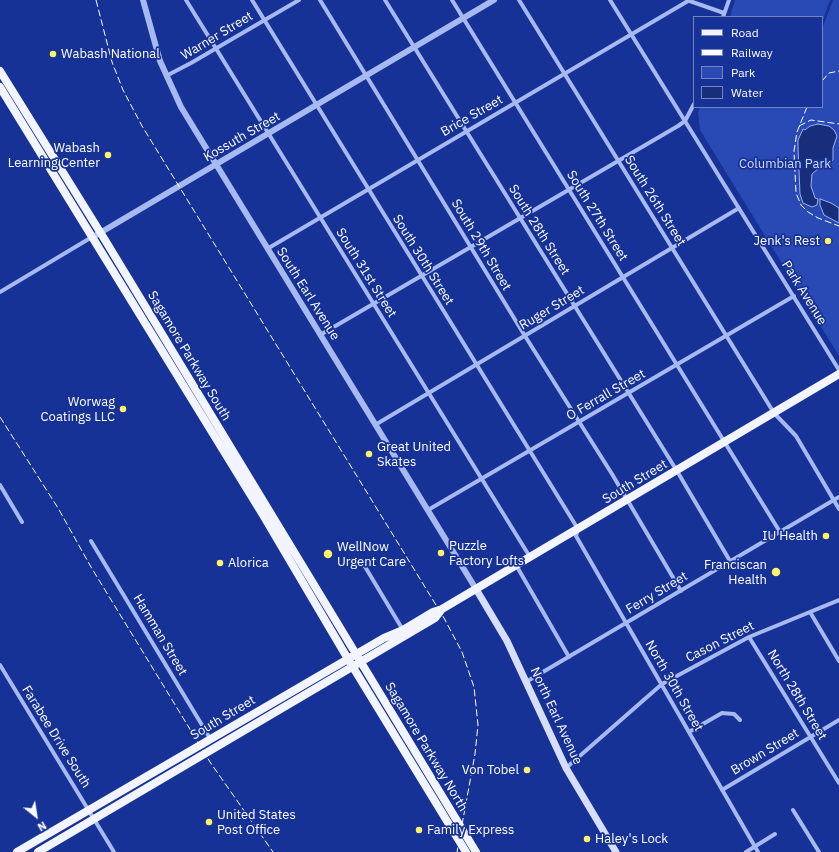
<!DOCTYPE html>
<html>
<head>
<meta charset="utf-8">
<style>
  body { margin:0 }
  #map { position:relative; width:839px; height:852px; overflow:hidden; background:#163296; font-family:"IBM Plex Sans",sans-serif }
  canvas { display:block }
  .legend { position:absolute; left:693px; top:16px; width:130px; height:92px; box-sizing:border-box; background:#163296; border:1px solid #7384c0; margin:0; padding:5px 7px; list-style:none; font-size:12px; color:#fff }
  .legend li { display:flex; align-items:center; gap:8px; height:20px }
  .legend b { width:20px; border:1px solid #7384c0 }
  .north { position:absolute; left:16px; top:796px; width:40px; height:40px; -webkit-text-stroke:3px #163296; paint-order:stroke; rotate:150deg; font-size:11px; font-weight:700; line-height:16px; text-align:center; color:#fff }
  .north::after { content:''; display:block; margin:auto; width:14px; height:18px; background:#fff; clip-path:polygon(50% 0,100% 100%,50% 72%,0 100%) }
</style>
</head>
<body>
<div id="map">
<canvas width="839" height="852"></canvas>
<ul class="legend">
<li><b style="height:5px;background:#f2f4ff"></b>Road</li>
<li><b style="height:5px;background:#fff"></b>Railway</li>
<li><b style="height:11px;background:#294ab5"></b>Park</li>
<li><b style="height:11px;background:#182e7b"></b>Water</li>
</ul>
<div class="north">N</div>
</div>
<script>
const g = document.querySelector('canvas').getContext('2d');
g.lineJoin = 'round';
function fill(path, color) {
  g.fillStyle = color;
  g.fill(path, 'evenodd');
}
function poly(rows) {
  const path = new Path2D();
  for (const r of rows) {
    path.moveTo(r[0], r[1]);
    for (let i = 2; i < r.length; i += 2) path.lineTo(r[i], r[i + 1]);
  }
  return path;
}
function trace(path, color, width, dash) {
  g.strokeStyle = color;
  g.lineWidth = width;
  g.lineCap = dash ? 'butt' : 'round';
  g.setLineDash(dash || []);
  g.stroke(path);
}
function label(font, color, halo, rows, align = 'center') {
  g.font = font + ' "IBM Plex Sans",sans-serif';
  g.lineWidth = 3.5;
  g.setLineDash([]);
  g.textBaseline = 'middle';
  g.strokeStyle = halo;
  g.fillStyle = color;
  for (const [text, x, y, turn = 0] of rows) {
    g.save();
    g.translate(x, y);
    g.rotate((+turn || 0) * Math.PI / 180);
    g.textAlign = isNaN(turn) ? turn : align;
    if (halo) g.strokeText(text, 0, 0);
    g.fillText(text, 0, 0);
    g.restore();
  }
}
fill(poly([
  [735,0,830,0,822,23,822,17,730,17],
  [833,0,839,0,839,356,700,130,698,113,700,107,822,107,822,29]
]), '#294ab5');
const water = poly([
  [818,124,829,126,834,130,837,136,833,148,833,160,828,165,819,168,812,174,811,186,815,198,818,199,817,205,812,207,803,203,800,194,798,148,798,140,803,129,805,130,810,126,818,124],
  [820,199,831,203,839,208,839,223,824,215,820,205,820,199]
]);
fill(water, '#182e7b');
trace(water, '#9ab0f4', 1);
trace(poly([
  [186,0,530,557],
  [252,0,578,529,576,536,758,852],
  [320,0,525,336,612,474,681,591],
  [385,0,677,471,730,561],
  [452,0,780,532],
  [519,0,774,413,796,436,839,509],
  [610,0,839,370],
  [687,0,724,13],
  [723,17,729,0],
  [166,76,191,63,299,0],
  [267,249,688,1],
  [0,292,92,237],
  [320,335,678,126,685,121,694,104],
  [375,425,739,208],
  [0,485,22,522],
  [428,510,794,296],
  [91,541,211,740],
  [364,565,403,630],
  [516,565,569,657],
  [810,612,839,661],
  [749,637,839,783],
  [0,665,114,852],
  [526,682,839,497],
  [689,732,722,713,734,714,740,720],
  [566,768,662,684,749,637,839,600],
  [722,790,839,720],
  [793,810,819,852],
  [746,852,775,834]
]), '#a7b9f1', 4);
trace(poly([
  [143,0,160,61,181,107,476,589],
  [93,237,494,0]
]), '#a7b9f1', 6);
trace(poly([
  [476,589,507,641,566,768,616,852]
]), '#d6defc', 7);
trace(poly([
  [0,71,105,240,476,852],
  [0,87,263,515,348,659,466,852],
  [17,852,384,638,403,630,433,612,442,609,839,374],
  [38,852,435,618,442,609]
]), '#f2f4ff', 8);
trace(poly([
  [96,0,112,62,123,90,142,126,444,618,462,652,474,687,478,725,475,754,457,852],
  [822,81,829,73,839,71],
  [807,107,797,132,794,151,796,193,801,205,808,212,818,218,839,226],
  [799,126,811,120,839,124],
  [0,417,58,508,91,567,210,762,273,852]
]), '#fff', 1, [7, 3]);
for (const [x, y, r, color] of [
  [53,54,4,"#fff368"],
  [108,155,4,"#fff368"],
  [828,241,4,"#fff368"],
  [123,409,4,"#fff368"],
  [369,454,4,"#fff368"],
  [826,536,4,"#fff368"],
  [441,553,4,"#fff368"],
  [328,554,5,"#fff368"],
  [220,563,4,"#fff368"],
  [776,572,5,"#fff368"],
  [527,770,4,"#fff368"],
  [209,822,4,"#fff368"],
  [419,830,4,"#fff368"],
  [587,839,4,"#fff368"]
]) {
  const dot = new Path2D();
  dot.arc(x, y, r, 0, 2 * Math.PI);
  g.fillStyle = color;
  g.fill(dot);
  trace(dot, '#163296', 1.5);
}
label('13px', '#fff', '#163296', [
  ["Warner Street",217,36,-31],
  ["Brice Street",472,116,-30],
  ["Kossuth Street",242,137,-30],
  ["South 26th Street",655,201,58],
  ["South 27th Street",597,216,58],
  ["South 28th Street",539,230,58],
  ["South 29th Street",481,245,59],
  ["South 30th Street",423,260,58],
  ["South 31st Street",366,273,58],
  ["Park Avenue",804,293,58],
  ["South Earl Avenue",308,294,58],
  ["Ruger Street",552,308,-31],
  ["Sagamore Parkway South",189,356,59],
  ["O Ferrall Street",606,395,-30],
  ["South Street",635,482,-31],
  ["Ferry Street",657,593,-31],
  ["Hamman Street",160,635,59],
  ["Cason Street",720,642,-27],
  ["North 30th Street",674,686,60],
  ["North 28th Street",797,695,59],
  ["North Earl Avenue",556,716,65],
  ["South Street",223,718,-31],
  ["Farabee Drive South",56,737,58],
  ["Sagamore Parkway North",426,747,59],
  ["Brown Street",765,752,-31]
]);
label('13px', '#fff', '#163296', [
  ["Wabash National",61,54],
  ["Wabash",100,148,"right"],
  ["Learning Center",100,163,"right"],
  ["Jenk's Rest",820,241,"right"],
  ["Worwag",115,402,"right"],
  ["Coatings LLC",115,417,"right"],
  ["Great United",377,447],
  ["Skates",377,462],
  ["IU Health",818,536,"right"],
  ["Puzzle",449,546],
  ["Factory Lofts",449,561],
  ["WellNow",337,547],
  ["Urgent Care",337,562],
  ["Alorica",228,563],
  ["Franciscan",767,565,"right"],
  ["Health",767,580,"right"],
  ["Von Tobel",519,770,"right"],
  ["United States",217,815],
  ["Post Office",217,830],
  ["Family Express",427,830],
  ["Haley's Lock",595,839]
], 'left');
label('13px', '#cfdafc', '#163296', [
  ["Columbian Park",785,164]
]);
</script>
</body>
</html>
